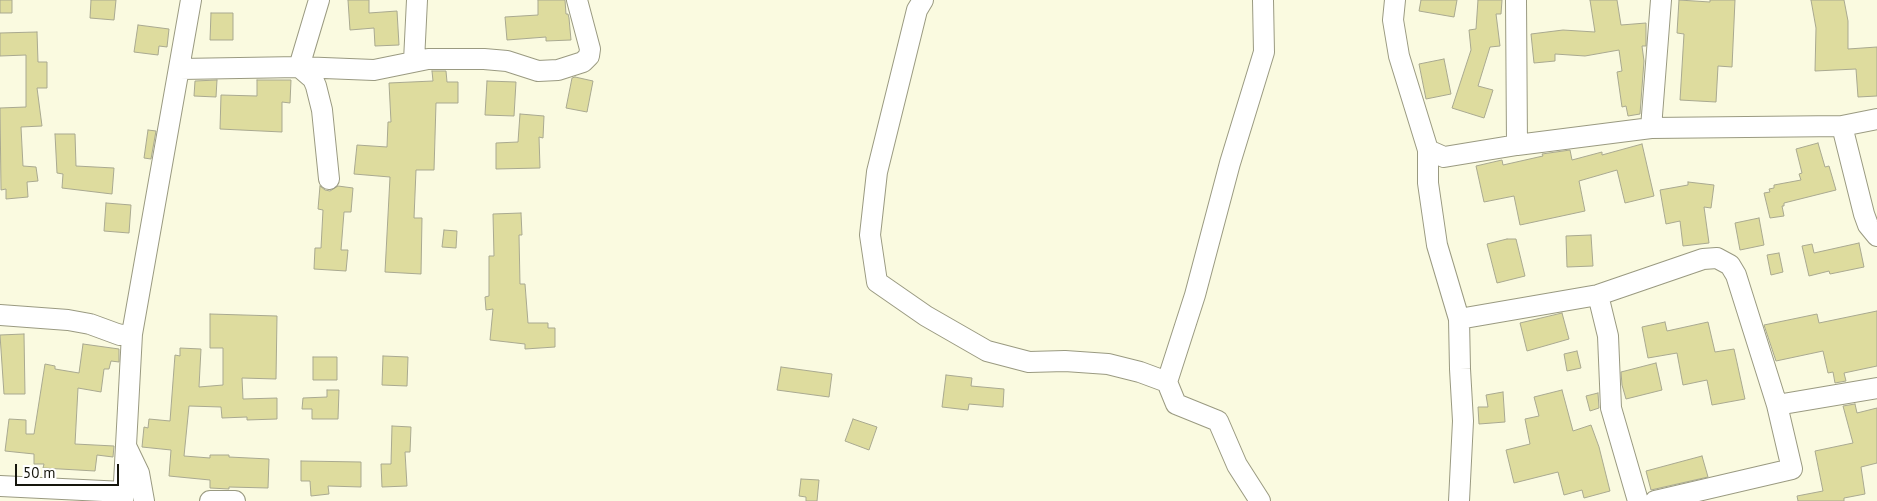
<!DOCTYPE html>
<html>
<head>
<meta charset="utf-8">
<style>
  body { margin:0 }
  #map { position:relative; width:1877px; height:501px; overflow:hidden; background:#fafae0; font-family:"PT Sans",sans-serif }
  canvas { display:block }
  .scale { position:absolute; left:15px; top:464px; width:104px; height:22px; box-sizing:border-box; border:2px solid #16160d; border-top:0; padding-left:6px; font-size:15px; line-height:18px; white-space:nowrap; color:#16160d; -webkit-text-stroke:4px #fff; paint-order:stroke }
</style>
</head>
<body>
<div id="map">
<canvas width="1877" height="501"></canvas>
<div class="scale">50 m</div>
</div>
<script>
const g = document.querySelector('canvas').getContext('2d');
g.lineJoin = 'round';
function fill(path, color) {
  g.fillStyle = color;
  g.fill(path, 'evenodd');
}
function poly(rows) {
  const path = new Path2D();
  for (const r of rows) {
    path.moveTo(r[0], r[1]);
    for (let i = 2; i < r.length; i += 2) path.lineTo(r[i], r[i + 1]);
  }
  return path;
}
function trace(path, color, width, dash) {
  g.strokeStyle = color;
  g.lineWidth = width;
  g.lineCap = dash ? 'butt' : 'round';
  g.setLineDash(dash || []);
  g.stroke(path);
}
const building = poly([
  [0,0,12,0,12,13,0,13,0,0],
  [91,0,116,0,114,20,90,18,91,0],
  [348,0,369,0,369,13,397,11,399,45,375,46,374,28,350,30,348,0],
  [538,0,565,0,566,14,568,14,569,18,571,40,546,41,546,37,507,40,505,17,538,15,538,0],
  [1421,0,1457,0,1454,17,1419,11,1421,0],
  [1478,0,1502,0,1501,14,1496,14,1500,46,1490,47,1478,86,1493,90,1484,118,1452,108,1471,50,1469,30,1476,29,1478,0],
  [1590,0,1617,0,1621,25,1646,23,1646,46,1642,46,1644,61,1640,114,1628,116,1626,106,1622,107,1617,72,1622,71,1619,50,1585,56,1555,54,1555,61,1534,63,1531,34,1563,30,1595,32,1590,0],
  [1679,0,1710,2,1710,0,1735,0,1732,67,1718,66,1716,102,1680,100,1684,34,1677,33,1679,0],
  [1811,0,1844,0,1848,21,1848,49,1877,47,1877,96,1858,97,1856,69,1815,71,1816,28,1811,0],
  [211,13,233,13,233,40,210,40,211,13],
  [138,25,169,29,167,47,159,46,158,55,134,52,138,25],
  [37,32,38,62,47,62,47,88,37,88,42,126,21,127,23,166,36,167,38,181,27,182,28,197,6,199,6,189,1,190,0,108,26,107,26,55,0,56,0,33,37,32],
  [1444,59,1451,94,1426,99,1419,64,1444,59],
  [432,71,446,71,447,82,458,82,458,103,436,103,434,170,416,170,414,218,422,218,421,274,385,272,390,177,354,174,357,145,387,147,388,122,391,122,389,83,433,81,432,71],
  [575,77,593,81,587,112,566,108,572,78,575,77],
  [217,80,216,97,194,96,195,81,217,80],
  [257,80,291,80,290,103,282,102,282,132,220,129,221,95,257,96,257,80],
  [487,81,516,82,514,116,485,115,487,81],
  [520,114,544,116,543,138,539,137,540,168,496,169,496,143,518,142,520,114],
  [148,130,156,131,151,159,144,158,148,130],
  [55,134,75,134,76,166,114,168,112,194,62,188,63,174,57,173,55,134],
  [1818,143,1825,167,1829,166,1836,190,1784,203,1784,206,1782,206,1784,216,1770,218,1764,193,1770,192,1769,189,1774,188,1774,185,1801,180,1799,174,1802,173,1796,149,1818,143],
  [1642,144,1654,196,1625,203,1617,170,1579,181,1585,211,1520,225,1514,196,1484,202,1476,166,1502,160,1503,165,1543,156,1542,154,1570,150,1572,160,1602,152,1602,155,1642,144],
  [1688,182,1714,185,1711,208,1704,207,1709,243,1683,246,1680,221,1666,224,1660,190,1688,185,1688,182],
  [320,186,325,190,330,191,338,186,353,188,351,212,344,212,341,250,348,250,346,271,314,269,315,248,321,248,323,210,318,209,320,186],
  [106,203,131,205,129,233,104,231,106,203],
  [521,213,522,235,519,235,520,284,525,284,528,323,548,323,548,328,555,328,555,347,525,349,525,344,490,340,493,309,486,310,485,297,489,296,489,256,494,256,493,214,521,213],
  [1759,218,1764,245,1740,250,1735,223,1759,218],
  [444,230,457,231,456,248,442,247,444,230],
  [1591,235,1593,266,1567,267,1566,236,1591,235],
  [1507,239,1516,239,1525,276,1497,283,1487,244,1507,239],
  [1859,243,1864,267,1830,274,1829,271,1809,276,1802,246,1812,244,1814,253,1859,243],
  [1779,253,1783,272,1771,275,1767,255,1779,253],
  [1877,311,1877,366,1844,373,1846,381,1835,383,1833,372,1828,373,1823,351,1776,361,1764,325,1817,314,1819,323,1877,311],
  [1562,313,1569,339,1527,351,1520,323,1562,313],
  [210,314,277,316,276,379,242,378,243,399,277,398,277,419,247,420,247,417,222,418,221,407,189,406,184,456,210,458,210,455,229,455,229,457,269,459,268,488,229,487,229,489,210,488,210,480,169,476,171,450,142,447,144,427,148,428,149,419,170,421,175,355,180,356,180,348,201,349,199,387,223,385,223,348,210,348,210,314],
  [1665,322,1667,331,1708,322,1715,352,1734,349,1745,399,1712,405,1707,380,1683,385,1677,353,1648,358,1642,327,1665,322],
  [24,334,25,394,4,394,0,335,24,334],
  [83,344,119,349,119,362,111,361,109,369,104,369,101,392,78,388,75,444,114,446,113,457,97,455,95,471,43,468,44,464,34,464,34,454,5,451,9,419,26,420,26,434,34,434,45,364,55,366,55,369,79,373,83,344],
  [1577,351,1581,368,1567,371,1564,354,1577,351],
  [383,356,408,357,407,386,382,385,383,356],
  [313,357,337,357,337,380,313,380,313,357],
  [1656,363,1662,390,1626,399,1622,385,1621,372,1656,363],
  [781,367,832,374,829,397,777,390,781,367],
  [946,375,972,378,971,386,1004,389,1003,407,969,404,968,410,942,407,946,375],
  [327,390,339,390,338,419,312,419,312,409,302,409,303,398,327,397,327,390],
  [1562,390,1573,431,1591,425,1599,447,1610,491,1584,498,1582,490,1564,495,1558,472,1514,483,1506,450,1530,444,1525,419,1539,416,1534,397,1562,390],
  [1503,392,1505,422,1479,424,1478,407,1488,407,1486,395,1503,392],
  [1598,393,1599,408,1590,411,1586,396,1598,393],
  [1855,404,1857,413,1877,408,1877,463,1861,467,1865,494,1844,498,1844,501,1798,501,1797,496,1823,491,1815,451,1853,443,1843,406,1855,404],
  [853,419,877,427,869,450,845,441,853,419],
  [392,426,411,427,410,452,405,452,407,486,382,487,381,464,391,464,392,426],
  [1702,456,1708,477,1651,490,1646,471,1702,456],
  [301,461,361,462,361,487,328,486,329,494,311,496,310,481,301,481,301,461],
  [801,479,819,480,817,501,806,501,806,497,799,496,801,479]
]);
fill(building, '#dedc9e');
trace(building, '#a9a990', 1);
const minor = poly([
  [319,0,299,67,313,79,316,86,322,110,329,179],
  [923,0,917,10,877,172,870,235,877,282,926,316,987,351,1029,362,1065,361,1108,364,1140,372,1167,382],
  [1395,0,1393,20,1399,56,1428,150,1444,157,1517,145,1651,128,1842,126,1877,119],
  [1516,0,1517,145],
  [414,61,417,0],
  [180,69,299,67,374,70,428,59,484,59,507,61,538,71,558,70,583,62,589,56,590,49,577,0],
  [1842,126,1864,214,1868,225,1877,236],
  [1651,128,1661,0],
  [1428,150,1428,183,1437,245,1459,319,1460,369,1463,421,1459,501],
  [1598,295,1608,336,1611,408,1638,501],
  [0,315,68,320,90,324,120,335,132,334],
  [1459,319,1598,295,1703,259,1717,258,1730,265,1736,275,1777,405,1792,469,1655,501],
  [1777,405,1877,388],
  [127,448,139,473,144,501],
  [0,486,124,492],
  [123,501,132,334,191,0],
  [210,501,235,501],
  [1260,501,1237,465,1218,421,1176,404,1167,382,1195,295,1230,163,1264,52,1263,0]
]);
trace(minor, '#9a9a81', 22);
trace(minor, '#fff', 20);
</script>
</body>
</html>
